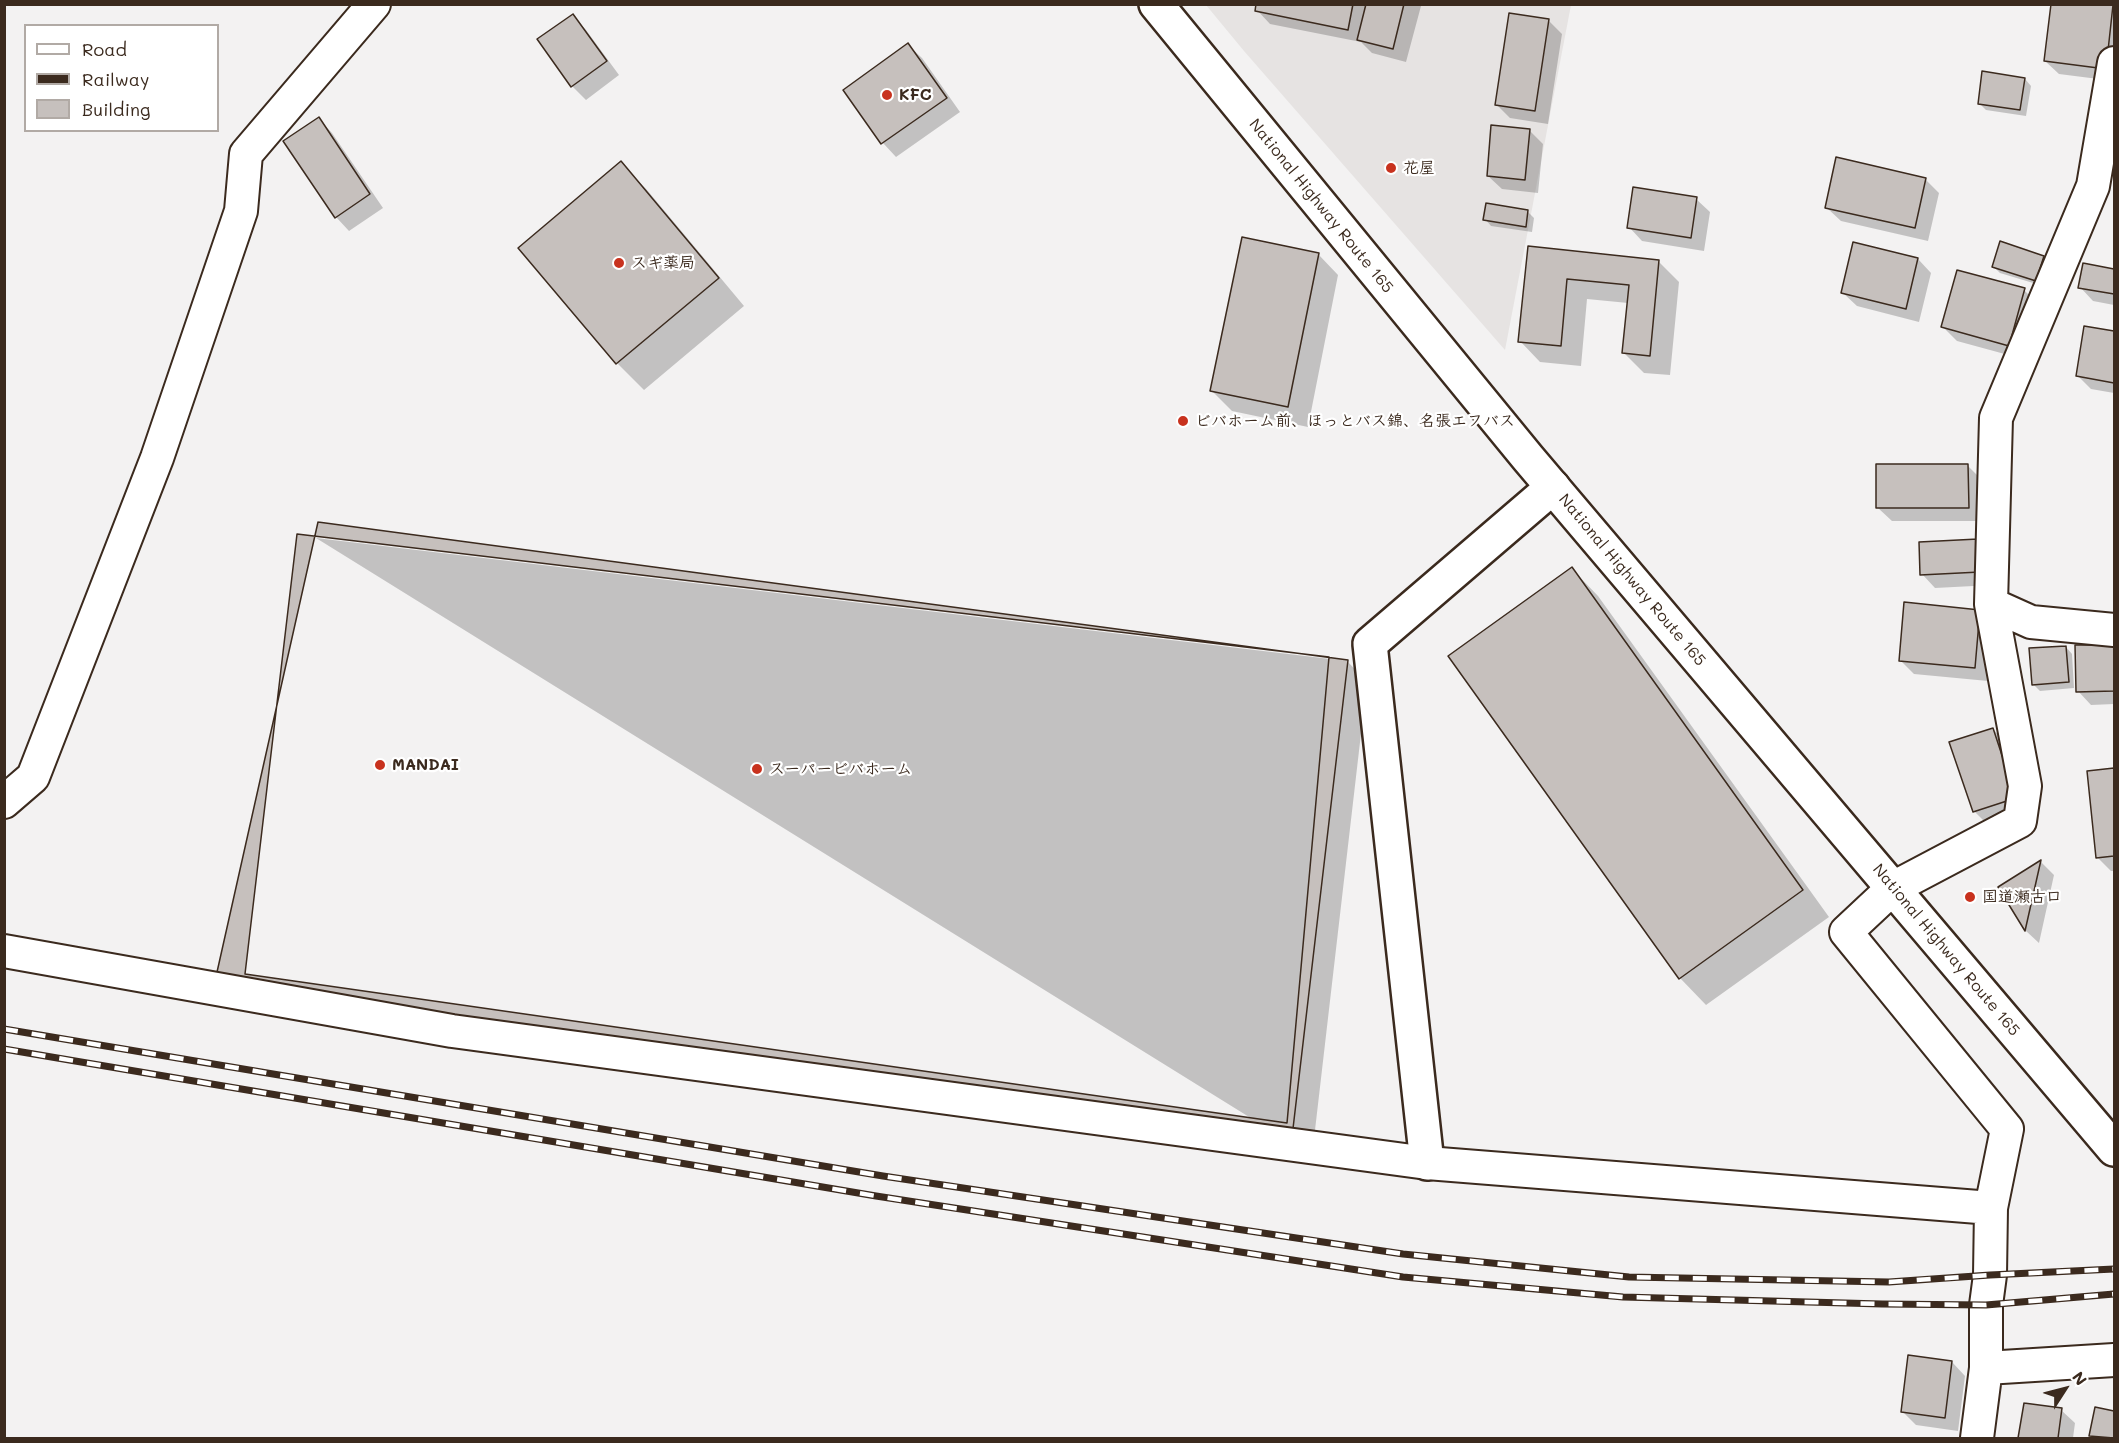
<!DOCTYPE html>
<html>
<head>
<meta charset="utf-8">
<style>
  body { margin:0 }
  #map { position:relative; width:2119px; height:1443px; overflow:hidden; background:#f3f2f2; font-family:Mali,sans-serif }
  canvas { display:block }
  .frame { position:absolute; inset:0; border:6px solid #3b2a1e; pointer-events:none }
  .legend { position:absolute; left:24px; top:24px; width:195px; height:108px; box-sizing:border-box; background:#fff; border:2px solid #b1aaa5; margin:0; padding:8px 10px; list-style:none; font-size:18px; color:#3b2a1e }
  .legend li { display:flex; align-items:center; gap:12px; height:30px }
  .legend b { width:30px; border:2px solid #b1aaa5 }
  .north { position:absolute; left:2035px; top:1359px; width:60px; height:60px; -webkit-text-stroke:4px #fff; paint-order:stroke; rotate:54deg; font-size:16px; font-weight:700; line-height:24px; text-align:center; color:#3b2a1e }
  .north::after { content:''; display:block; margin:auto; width:21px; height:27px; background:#3b2a1e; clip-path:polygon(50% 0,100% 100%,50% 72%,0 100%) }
</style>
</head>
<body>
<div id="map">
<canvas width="2119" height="1443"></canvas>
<div class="frame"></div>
<ul class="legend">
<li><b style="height:8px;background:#fff"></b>Road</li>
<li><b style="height:8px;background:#3b2a1e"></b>Railway</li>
<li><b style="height:16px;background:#c6c0bd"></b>Building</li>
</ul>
<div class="north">N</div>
</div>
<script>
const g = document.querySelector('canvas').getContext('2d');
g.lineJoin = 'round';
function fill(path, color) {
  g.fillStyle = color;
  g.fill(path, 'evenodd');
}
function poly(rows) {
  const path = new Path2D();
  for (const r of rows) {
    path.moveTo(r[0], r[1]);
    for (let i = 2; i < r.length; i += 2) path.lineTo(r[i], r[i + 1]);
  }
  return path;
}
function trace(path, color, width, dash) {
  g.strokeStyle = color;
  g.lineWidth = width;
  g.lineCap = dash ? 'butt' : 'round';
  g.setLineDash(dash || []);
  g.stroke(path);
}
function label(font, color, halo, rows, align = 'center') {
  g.font = font + ' Mali,"Klee One",sans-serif';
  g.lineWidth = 4.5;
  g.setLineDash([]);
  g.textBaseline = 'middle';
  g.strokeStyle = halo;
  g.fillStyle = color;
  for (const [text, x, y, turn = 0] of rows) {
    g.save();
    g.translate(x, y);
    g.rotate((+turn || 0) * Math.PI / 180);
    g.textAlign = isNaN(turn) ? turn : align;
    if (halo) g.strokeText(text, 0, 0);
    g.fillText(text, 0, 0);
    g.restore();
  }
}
fill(poly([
  [1206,5,1571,5,1505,350,1244,51]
]), '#e6e3e2');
fill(poly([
  [1258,4,1420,4,1421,6,1406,62,1372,53,1361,42,1270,24,1257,10],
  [2052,4,2100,4,2114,8,2114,81,2059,74,2045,61],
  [573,16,586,30,619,75,586,100,572,86],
  [1548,20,1562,34,1548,124,1510,118,1496,104],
  [908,45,922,58,960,112,896,157,883,143,845,90],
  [2025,79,2031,86,2026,116,1986,110,1979,103],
  [319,119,332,133,383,208,349,231,336,217],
  [1529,130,1543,144,1538,193,1502,189,1488,176],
  [621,163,647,190,744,306,644,390,617,363,520,248],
  [1925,179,1939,193,1928,241,1841,221,1827,208],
  [1696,199,1710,212,1704,251,1642,241,1629,227],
  [1528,212,1534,218,1532,232,1491,226,1485,219],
  [1529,248,1658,261,1679,282,1670,375,1644,373,1623,352,1628,303,1587,299,1581,366,1540,362,1520,341],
  [1318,254,1338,275,1308,427,1232,411,1212,391],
  [2044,257,2050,263,2043,286,2000,273,1994,267],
  [1918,259,1931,273,1919,322,1857,306,1843,293],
  [2084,265,2114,271,2114,305,2093,301,2080,287],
  [2024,290,2037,303,2023,359,1957,341,1943,327],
  [2085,328,2114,332,2114,393,2091,389,2078,376],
  [1968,466,1981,479,1982,521,1892,521,1878,508],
  [316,538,1347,661,1367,682,1312,1156],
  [1978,540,1993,585,1935,588,1922,574],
  [1572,569,1598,596,1829,917,1706,1005,1680,978],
  [1905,604,1993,625,1988,681,1914,674,1900,660],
  [2114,646,2114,704,2091,705,2078,691,2077,647],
  [2066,647,2072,654,2074,688,2040,691,2033,684],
  [1993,729,2006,743,2029,811,1988,825,1974,811],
  [2114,769,2114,871,2111,871,2097,857,2089,772],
  [2041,862,2054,875,2039,943,2026,931,2000,888],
  [1952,1362,1965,1376,1958,1431,1916,1425,1902,1411],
  [2025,1404,2061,1410,2075,1423,2073,1438,2020,1438],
  [2097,1409,2114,1413,2114,1438,2093,1438,2091,1436]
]), '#0003');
const building = poly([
  [1256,4,1353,4,1348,30,1255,11,1256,4],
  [1366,4,1404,4,1393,49,1357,40,1366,4],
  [2051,4,2113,5,2106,69,2044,61,2051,4],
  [1509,13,1549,19,1535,111,1495,105,1509,13],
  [573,14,607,61,571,87,537,39,573,14],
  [908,43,947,98,881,144,843,90,908,43],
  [1982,71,2025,78,2020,110,1978,104,1982,71],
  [319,117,370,194,335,218,283,141,319,117],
  [1491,125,1530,129,1525,180,1487,176,1491,125],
  [1836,157,1926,178,1915,228,1825,208,1836,157],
  [621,161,719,278,616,364,518,248,621,161],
  [1633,187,1697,197,1691,238,1627,228,1633,187],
  [1486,203,1528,210,1526,227,1483,220,1486,203],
  [1242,237,1319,253,1288,407,1210,391,1242,237],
  [2000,241,2044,256,2036,281,1992,267,2000,241],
  [1853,242,1918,258,1906,309,1841,293,1853,242],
  [1528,246,1659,260,1650,356,1622,353,1629,285,1567,279,1561,346,1518,342,1528,246],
  [2083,263,2114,269,2114,294,2078,288,2083,263],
  [1957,270,2025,288,2009,346,1941,327,1957,270],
  [2084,326,2114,331,2114,383,2076,376,2084,326],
  [1876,464,1968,464,1969,508,1876,508,1876,464],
  [318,522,1348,660,1292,1137,215,981,318,522],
  [297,534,1329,657,1287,1123,245,974,297,534],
  [1978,539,1980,572,1920,575,1919,542,1978,539],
  [1572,567,1803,890,1679,979,1448,656,1572,567],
  [1904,602,1980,610,1975,668,1899,661,1904,602],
  [2075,645,2114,645,2114,691,2076,692,2075,645],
  [2066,646,2069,682,2032,685,2029,648,2066,646],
  [1993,728,2016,798,1973,812,1949,742,1993,728],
  [2114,768,2114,856,2096,858,2087,771,2114,768],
  [2041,860,2025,931,1998,887,2041,860],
  [1908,1355,1952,1361,1945,1418,1901,1412,1908,1355],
  [2024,1403,2062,1408,2058,1438,2018,1438,2024,1403],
  [2095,1407,2114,1411,2114,1438,2089,1436,2095,1407]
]);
fill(building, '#c6c0bd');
trace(building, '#3b2a1e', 1.5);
const minor = poly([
  [1991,604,2031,622,2114,630],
  [4,802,33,777,157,458,241,211,246,154,374,4],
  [4,951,452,1031,1427,1163,1991,1208],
  [1986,1368,2114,1360],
  [1977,1438,1986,1368,1986,1305,1990,1275,1991,1208,2007,1129,1846,932,1893,888,2020,821,2025,786,1991,604,1996,418,2093,186,2114,63]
]);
const tertiary = poly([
  [1427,1163,1370,644,1553,487]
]);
const trunk = poly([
  [1156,4,1528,458,2114,1149]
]);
trace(minor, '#3b2a1e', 36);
trace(tertiary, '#3b2a1e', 38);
trace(trunk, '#3b2a1e', 38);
trace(minor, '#fff', 32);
trace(tertiary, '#fff', 33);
trace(trunk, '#fff', 33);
const rail = poly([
  [4,1029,883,1176,1403,1254,1629,1277,1889,1282,1990,1275,2114,1269],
  [4,1049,876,1196,1403,1277,1623,1297,1882,1304,1986,1305,2114,1294]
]);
trace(rail, '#3b2a1e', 7);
trace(rail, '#fff', 4.5, [14]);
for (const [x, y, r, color] of [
  [887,95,6,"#c8321e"],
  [1391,168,6,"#c8321e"],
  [619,263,6,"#c8321e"],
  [1183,421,6,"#c8321e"],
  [380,765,6,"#c8321e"],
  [757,769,6,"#c8321e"],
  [1970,897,6,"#c8321e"]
]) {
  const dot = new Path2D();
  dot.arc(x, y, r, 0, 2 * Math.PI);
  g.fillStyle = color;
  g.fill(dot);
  trace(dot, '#fff', 2);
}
label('bold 16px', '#3b2a1e', '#fff', [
  ["KFC",899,95],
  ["花屋",1403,168],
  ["スギ薬局",631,263],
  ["ビバホーム前、ほっとバス錦、名張エフバス",1195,421],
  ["MANDAI",392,765],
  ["スーパービバホーム",769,769],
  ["国道瀬古口",1982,897]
], 'left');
label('16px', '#3b2a1e', '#fff', [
  ["National Highway Route 165",1321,206,51],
  ["National Highway Route 165",1632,580,50],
  ["National Highway Route 165",1946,950,50]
]);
</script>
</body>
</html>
